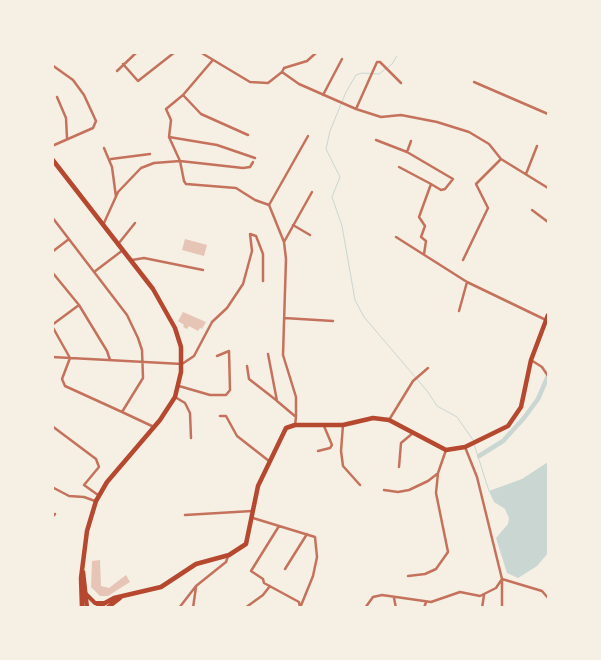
<!DOCTYPE html>
<html>
<head>
<meta charset="utf-8">
<style>
  body { margin:0 }
  #map { position:relative; width:601px; height:660px; overflow:hidden; background:#f6efe4; font-family:"Source Sans 3",sans-serif }
  canvas { display:block }
  .frame { position:absolute; inset:0; border:54px solid #f6efe4; pointer-events:none }
</style>
</head>
<body>
<div id="map">
<canvas width="601" height="660"></canvas>
<div class="frame"></div>
</div>
<script>
const g = document.querySelector('canvas').getContext('2d');
g.lineJoin = 'round';
function fill(path, color) {
  g.fillStyle = color;
  g.fill(path, 'evenodd');
}
function poly(rows) {
  const path = new Path2D();
  for (const r of rows) {
    path.moveTo(r[0], r[1]);
    for (let i = 2; i < r.length; i += 2) path.lineTo(r[i], r[i + 1]);
  }
  return path;
}
function trace(path, color, width, dash) {
  g.strokeStyle = color;
  g.lineWidth = width;
  g.lineCap = dash ? 'butt' : 'round';
  g.setLineDash(dash || []);
  g.stroke(path);
}
fill(poly([
  [548,462,548,553,537,566,518,578,507,573,496,538,508,524,509,518,505,509,494,502,489,491,522,479]
]), '#c9d6d2');
trace(poly([
  [397,56,392,64,379,74,362,73,356,75,346,92,330,131,326,149,340,177,332,197,342,226,355,300,364,317,428,392,437,406,457,417,473,440],
  [474,444,489,491]
]), '#c9d6d2', 1);
trace(poly([
  [479,456,503,441,524,418,538,399,548,376]
]), '#c9d6d2', 4.5);
fill(poly([
  [185,239,207,245,204,256,182,250],
  [183,312,206,322,202,329,200,328,198,331,189,326,187,329,183,327,184,325,178,321],
  [100,560,101,586,109,588,126,575,130,582,108,596,100,596,91,587,92,561]
]), '#e6c5b7');
trace(poly([
  [200,52,250,82,268,83,282,72,299,84,356,109,381,117,401,115,437,122,469,132,489,144,501,159,548,188],
  [212,61,183,95,166,109,171,120,169,137,180,161,184,181,186,184,236,188,255,200,269,205,284,242,286,259,283,355,296,397,296,417],
  [123,64,138,81,175,52],
  [52,65,73,80,84,95,96,121,93,128,52,146],
  [117,71,137,52],
  [282,72,284,68,307,61,317,52],
  [474,82,548,114],
  [183,95,201,114,248,135],
  [323,95,342,59],
  [57,97,66,118,67,138],
  [356,109,377,62,380,62,401,83],
  [169,137,217,145,255,158],
  [376,140,407,152,453,179,445,189,441,190,431,184,419,217,425,226,421,237,426,241,424,254],
  [104,148,112,167,116,197],
  [407,152,411,141],
  [111,159,150,154],
  [399,167,431,184],
  [526,174,537,146],
  [269,205,308,136],
  [532,210,548,222],
  [52,217,127,315,138,338,142,350,143,378,122,412,65,386,62,379,70,358,52,326],
  [104,223,118,192,141,168,154,163,180,161,243,168,250,167,253,162],
  [293,225,310,235],
  [396,237,467,282,548,321],
  [284,242,312,192],
  [119,243,135,223],
  [52,252,69,239],
  [132,260,144,258,203,270],
  [463,260,488,208,476,184,500,160],
  [52,272,79,305,107,351,110,360],
  [94,272,123,250],
  [459,311,467,282],
  [284,318,333,321],
  [52,325,79,305],
  [268,354,277,401,296,417,295,425],
  [52,357,182,364,194,356,212,322,227,308,243,284,252,251,250,234,256,236,263,254,263,281],
  [531,360,542,367,548,376],
  [247,366,249,379,276,400],
  [179,386,210,395,226,395,230,390,229,351,217,356],
  [175,397,185,403,190,413,191,438],
  [122,412,154,427],
  [220,416,226,416,237,436,269,461],
  [389,420,413,381,428,368],
  [343,425,341,451,343,466,360,485],
  [52,426,96,459,99,467,84,485,98,495],
  [465,447,477,477,502,579,542,591,548,598],
  [318,451,330,448,332,445,324,426],
  [399,467,401,443,413,433],
  [52,487,69,496,84,497,95,501],
  [384,490,398,492,409,490,428,481,437,474],
  [185,515,252,511],
  [52,517,55,514],
  [253,518,315,537,317,557,313,576,300,608],
  [279,526,251,571,263,579,264,583,299,602,300,608],
  [285,569,307,534],
  [408,576,425,574,436,569,448,552,436,493,438,473,446,450],
  [502,580,502,608],
  [394,598,396,608],
  [179,608,196,586,226,562,228,556],
  [193,608,196,587],
  [245,608,263,595,270,586],
  [365,608,373,597,382,595,431,602,460,592,480,596,496,588,502,579],
  [424,608,426,602],
  [482,608,484,595]
]), '#c5725c', 2.5);
trace(poly([
  [86,594,95,603,104,603]
]), '#b5482f', 4);
trace(poly([
  [52,159,153,289,175,328,181,347,181,372,175,397,160,420,107,482,96,501,87,531,81,578,82,608],
  [83,572,87,608],
  [96,608,114,598,161,587,196,564,229,555,246,544,258,486,286,428,295,425,343,425,373,418,389,420,446,450,465,447,508,426,521,407,531,360,548,315],
  [107,608,120,598]
]), '#b5482f', 4.5);
</script>
</body>
</html>
